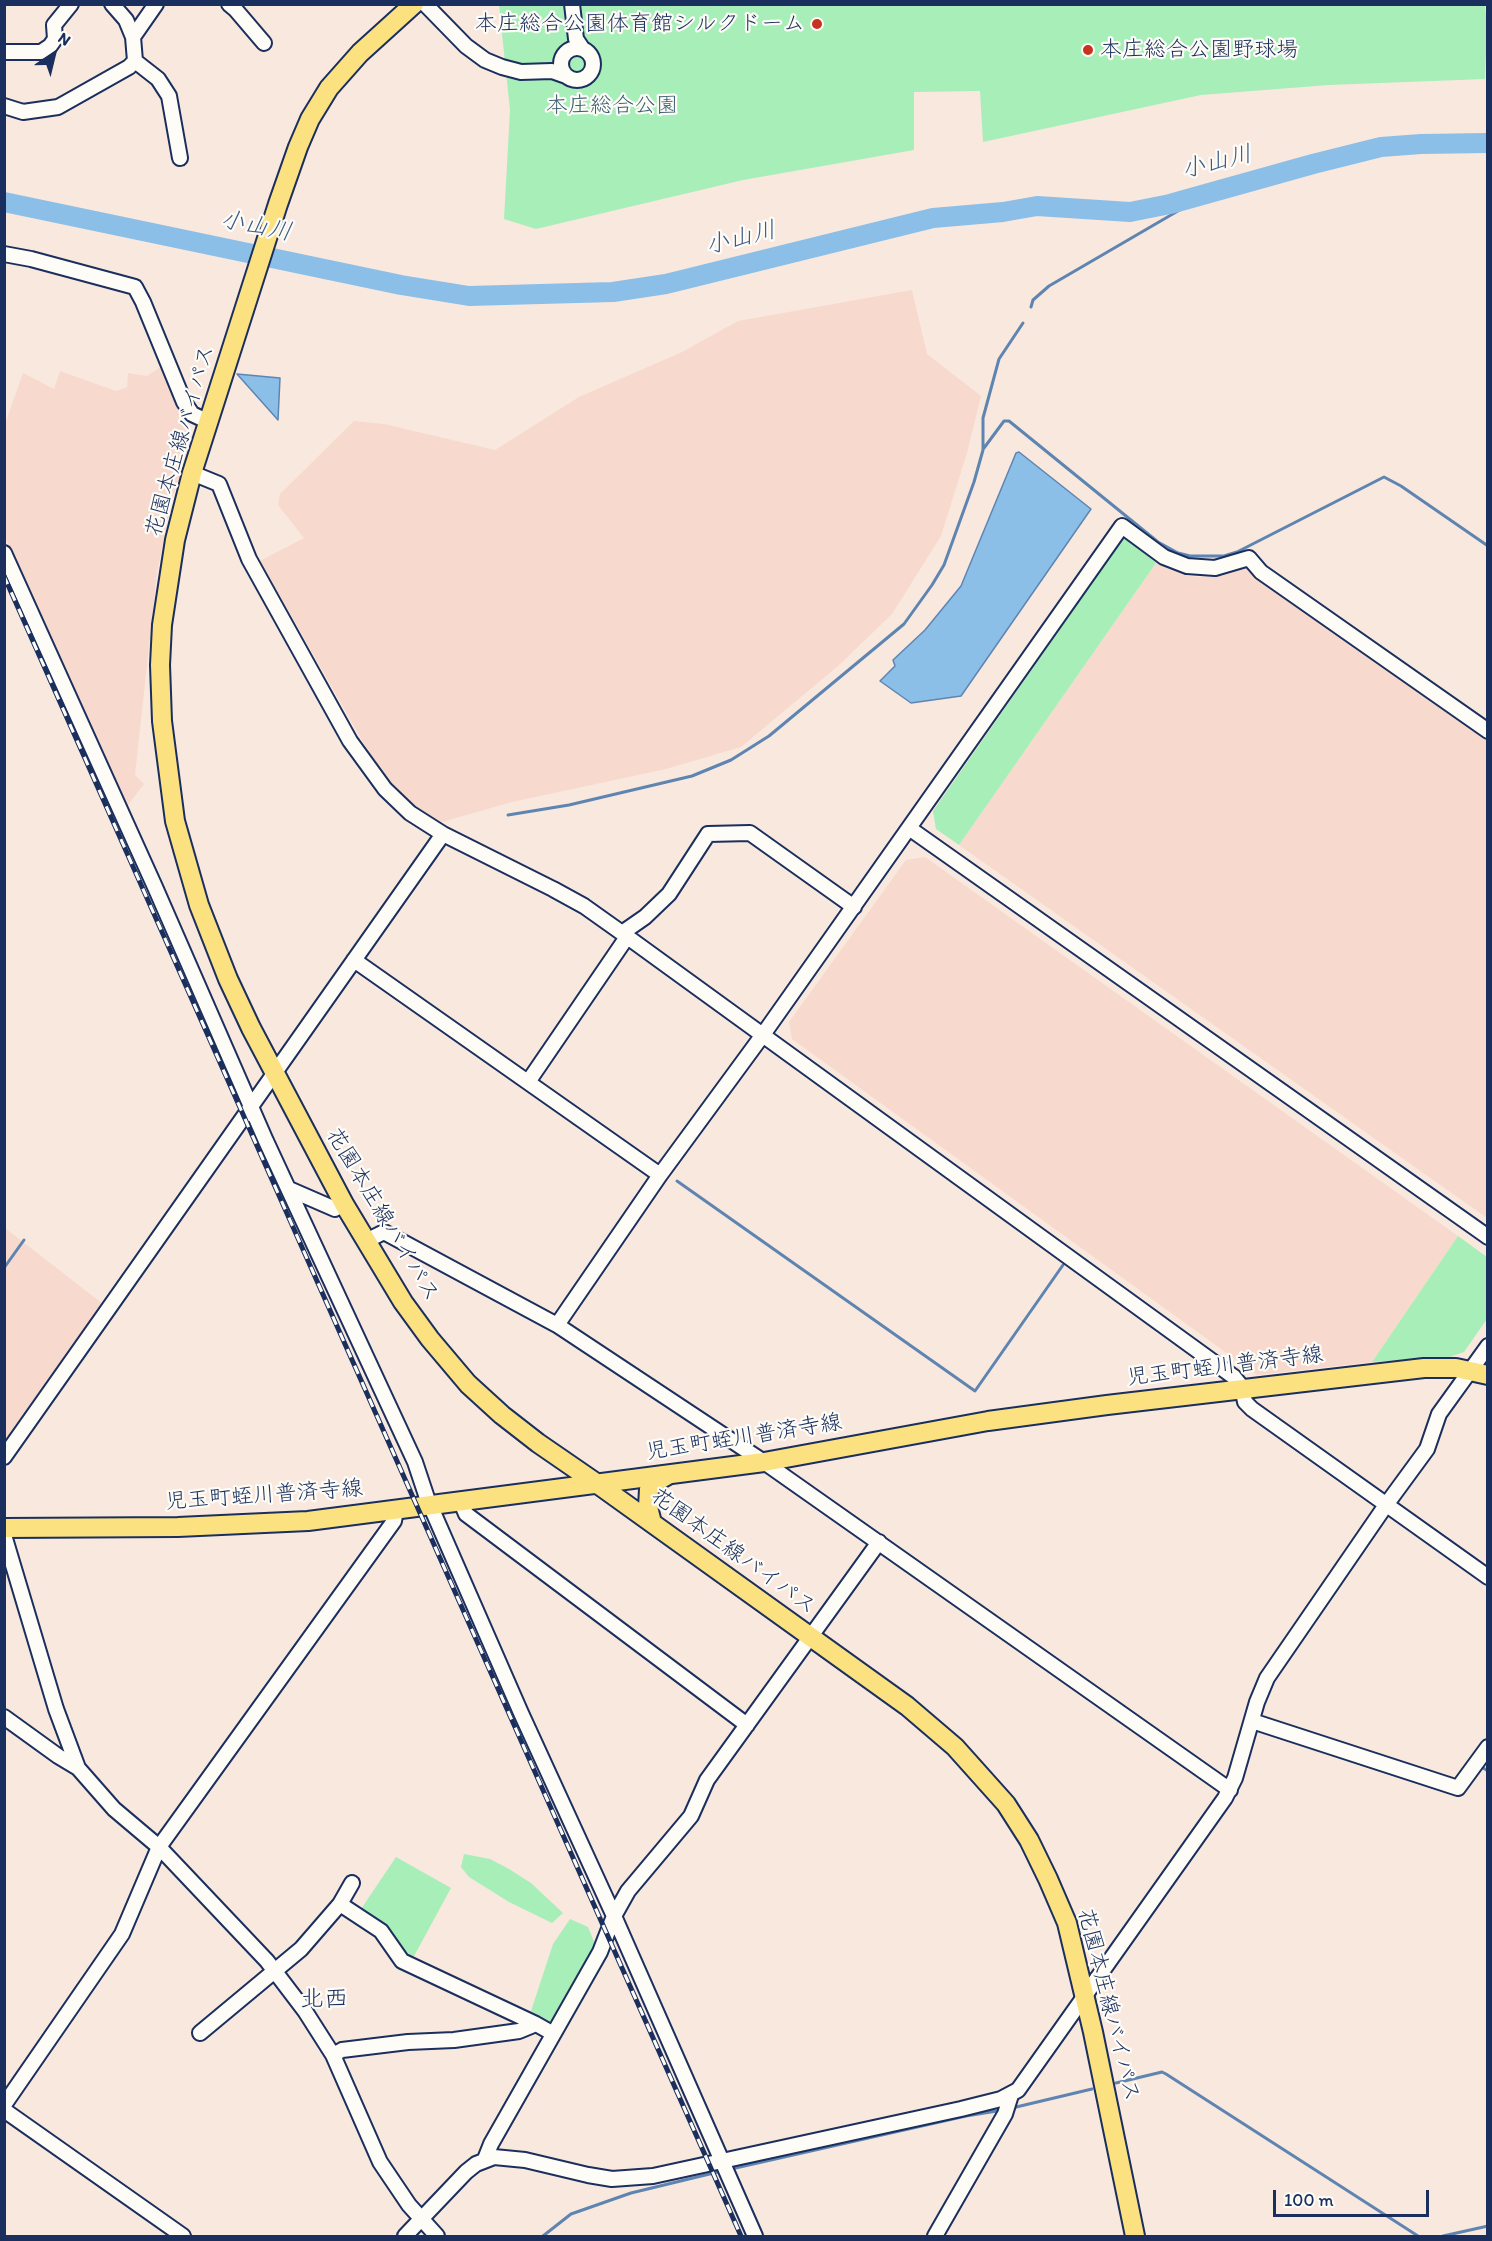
<!DOCTYPE html>
<html>
<head>
<meta charset="utf-8">
<style>
  body { margin:0 }
  #map { position:relative; width:1492px; height:2241px; overflow:hidden; background:#f9e8de; font-family:Itim,sans-serif }
  canvas { display:block }
  .frame { position:absolute; inset:0; border:6px solid #1b2f5e; pointer-events:none }
  .north { position:absolute; left:24px; top:24px; width:60px; height:60px; -webkit-text-stroke:4px #fdfcf7; paint-order:stroke; rotate:35deg; font-size:16px; font-weight:700; line-height:24px; text-align:center; color:#1b2f5e }
  .north::after { content:''; display:block; margin:auto; width:21px; height:27px; background:#1b2f5e; clip-path:polygon(50% 0,100% 100%,50% 72%,0 100%) }
  .scale { position:absolute; left:1273px; top:2190px; width:156px; height:27px; box-sizing:border-box; border:3px solid #1b2f5e; border-top:0; padding-left:8px; font-size:18px; line-height:21px; white-space:nowrap; color:#1b2f5e; -webkit-text-stroke:4px #fdfcf7; paint-order:stroke }
</style>
</head>
<body>
<div id="map">
<canvas width="1492" height="2241"></canvas>
<div class="frame"></div>
<div class="north">N</div>
<div class="scale">100 m</div>
</div>
<script>
const g = document.querySelector('canvas').getContext('2d');
g.lineJoin = 'round';
function fill(path, color) {
  g.fillStyle = color;
  g.fill(path, 'evenodd');
}
function poly(rows) {
  const path = new Path2D();
  for (const r of rows) {
    if (r.length === 3) {
      path.moveTo(r[0] + r[2], r[1]);
      path.arc(r[0], r[1], r[2], 0, 2 * Math.PI);
      continue;
    }
    path.moveTo(r[0], r[1]);
    for (let i = 2; i < r.length; i += 2) path.lineTo(r[i], r[i + 1]);
  }
  return path;
}
function trace(path, color, width, dash) {
  g.strokeStyle = color;
  g.lineWidth = width;
  g.lineCap = dash ? 'butt' : 'round';
  g.setLineDash(dash || []);
  g.stroke(path);
}
function label(font, color, halo, rows, align = 'center') {
  g.font = font + ' Itim,"Klee One",sans-serif';
  g.lineWidth = 4.5;
  g.setLineDash([]);
  g.textBaseline = 'middle';
  g.strokeStyle = halo;
  g.fillStyle = color;
  for (const [text, x, y, turn = 0] of rows) {
    g.save();
    g.translate(x, y);
    g.rotate((+turn || 0) * Math.PI / 180);
    g.textAlign = isNaN(turn) ? turn : align;
    if (halo) g.strokeText(text, 0, 0);
    g.fillText(text, 0, 0);
    g.restore();
  }
}
fill(poly([
  [912,290,927,354,981,396,967,453,941,536,892,614,838,666,741,747,666,769,512,802,442,822,420,811,379,770,260,561,304,538,278,505,280,494,354,421,384,424,495,450,579,397,682,352,738,321],
  [162,366,189,436,185,462,172,498,157,573,135,775,144,784,125,809,5,537,5,424,23,373,54,389,60,371,116,391,127,387,128,373,147,376],
  [1156,563,1183,575,1198,577,1222,576,1247,568,1487,738,1487,1218,959,845],
  [925,857,1458,1236,1372,1362,1257,1375,792,1039,789,1022,906,860],
  [5,1228,103,1304,5,1445]
]), '#f7dacd');
fill(poly([
  [499,5,1485,5,1487,27,1485,79,1329,85,1201,95,983,142,980,91,914,92,914,150,743,180,536,229,504,219,510,110],
  [1123,539,1127,539,1156,563,959,845,936,829,933,811],
  [1458,1236,1487,1257,1487,1319,1464,1352,1450,1357,1372,1362],
  [464,1854,490,1859,509,1869,531,1883,563,1913,552,1923,509,1902,469,1877,461,1867],
  [396,1857,451,1888,413,1958,402,1952,359,1912],
  [570,1919,588,1927,597,1949,555,2024,531,2011,553,1944]
]), '#a8eeb9');
const water = poly([
  [237,374,280,378,278,420,237,374],
  [1019,452,1091,509,961,696,911,703,880,681,895,666,893,660,925,630,961,586,1016,453,1019,452]
]);
fill(water, '#8bbfe8');
trace(water, '#5e85b1', 1.5);
trace(poly([
  [1031,307,1033,300,1049,286,1183,208,1197,197],
  [984,448,1004,421,1009,421,1158,542,1178,553,1190,556,1224,556,1237,552,1384,477,1401,486,1488,546],
  [508,815,569,805,692,776,731,760,769,736,904,624,932,585,944,565,974,482,983,450,983,418,999,359,1023,323],
  [677,1181,975,1391,1063,1265],
  [4,1268,24,1240],
  [1349,1760,1448,1792],
  [1480,1766,1488,1771],
  [1116,2083,1162,2072,1166,2074,1418,2236],
  [1012,2108,1092,2089],
  [731,2169,966,2116,1003,2110],
  [543,2236,571,2214,631,2193,722,2171],
  [1443,2236,1488,2226]
]), '#5e85b1', 3);
trace(poly([
  [4,202,401,285,469,296,613,292,666,284,933,218,1003,212,1037,206,1130,212,1170,204,1313,164,1381,147,1421,144,1488,143]
]), '#8bbfe8', 20);
const minor = poly([
  [112,4,126,20,133,37],
  [229,4,235,9,264,43],
  [425,4,466,46,485,60,502,67,521,72,552,71,566,76],
  [572,4,576,39,582,48],
  [577,64,16],
  [4,52,41,52,50,46,55,39,54,25,71,4],
  [135,61,158,79,169,96,180,158],
  [4,106,23,112,58,107,129,67,135,61,133,37,156,4],
  [4,254,31,259,135,287,143,302,184,402,192,414,209,422],
  [192,473,219,484,249,559,350,741,385,789,410,813,443,834,553,889,584,906,622,933,1234,1377,1242,1387,1245,1402,1252,1409,1488,1577],
  [4,553,155,887,266,1141,415,1462,427,1498,521,1713,614,1916,755,2236],
  [909,828,1488,1237],
  [622,933,645,917,669,894,708,834,750,833,854,907],
  [354,960,660,1175],
  [528,1082,627,937],
  [289,1189,335,1209,344,1204],
  [366,1241,384,1232,557,1325,764,1462,1230,1790],
  [557,1325,660,1175,762,1036,1122,526,1164,557,1187,566,1215,568,1249,558,1261,572,1488,731],
  [4,1457,443,834],
  [461,1502,466,1514,747,1725],
  [4,1535,56,1709,78,1768,114,1809,159,1847,267,1961,305,2011,333,2055,380,2162,409,2205,437,2236],
  [4,1717,58,1756,78,1768],
  [1252,1721,1458,1788,1488,1747],
  [340,1904,381,1931,402,1961,536,2024,552,2033],
  [200,2033,301,1949,340,1904,352,1883],
  [333,2055,342,2050,408,2042,454,2040,519,2031,536,2024],
  [4,2105,122,1934,159,1847,394,1521,396,1510],
  [4,2110,183,2236],
  [485,2159,491,2144,600,1952,614,1916,628,1891,691,1816,707,1780,879,1542],
  [405,2236,466,2172,476,2164,494,2157,525,2160,588,2175,612,2179,653,2176,961,2109,1001,2099,1018,2090,1225,1798,1235,1778,1257,1702,1267,1678,1386,1505,1427,1449,1439,1414,1488,1346],
  [935,2236,1005,2114,1011,2095]
]);
const major = poly([
  [414,4,360,53,329,88,310,119,298,147,278,204,192,473,175,540,162,625,160,665,162,721,175,821,199,905,228,979,251,1028,344,1204,403,1302,430,1339,468,1384,502,1415,538,1443,599,1485,907,1706,955,1747,1006,1804,1029,1840,1048,1879,1067,1923,1093,2032,1135,2236],
  [652,1523,648,1507,649,1489,657,1481,668,1475],
  [4,1528,178,1527,308,1521,764,1462,988,1421,1107,1405,1424,1368,1456,1368,1488,1375]
]);
trace(minor, '#1b2f5e', 18);
trace(major, '#1b2f5e', 22);
trace(minor, '#fdfcf7', 14);
trace(major, '#fbe180', 18);
const rail = poly([
  [4,576,741,2236]
]);
trace(rail, '#1b2f5e', 5);
trace(rail, '#fdfcf7', 3, [9]);
for (const [x, y, r, color] of [
  [817,24,6,"#c8321e"],
  [1088,50,6,"#c8321e"]
]) {
  const dot = new Path2D();
  dot.arc(x, y, r, 0, 2 * Math.PI);
  g.fillStyle = color;
  g.fill(dot);
  trace(dot, '#fdfcf7', 2);
}
label('22px', '#1b2f5e', '#fdfcf7', [
  ["本庄総合公園体育館シルクドーム",805,24],
  ["本庄総合公園野球場",1100,50,"left"]
], 'right');
label('22px', '#3e5f75', '#fdfcf7', [
  ["本庄総合公園",612,106]
]);
label('22px', '#1b2f5e', '#fdfcf7', [
  ["花園本庄線バイパス",181,441,-74],
  ["花園本庄線バイパス",382,1215,59],
  ["児玉町蛭川普済寺線",1225,1367,-7],
  ["児玉町蛭川普済寺線",744,1438,-9],
  ["児玉町蛭川普済寺線",264,1496,-4],
  ["花園本庄線バイパス",733,1552,36],
  ["花園本庄線バイパス",1108,2005,76]
]);
label('italic 24px', '#3d5a87', '#fdfcf7', [
  ["小山川",1217,163,-14],
  ["小山川",256,227,11],
  ["小山川",741,239,-14]
]);
label('24px', '#1b2f5e', '#fdfcf7', [
  ["北西",324,2000]
]);
</script>
</body>
</html>
